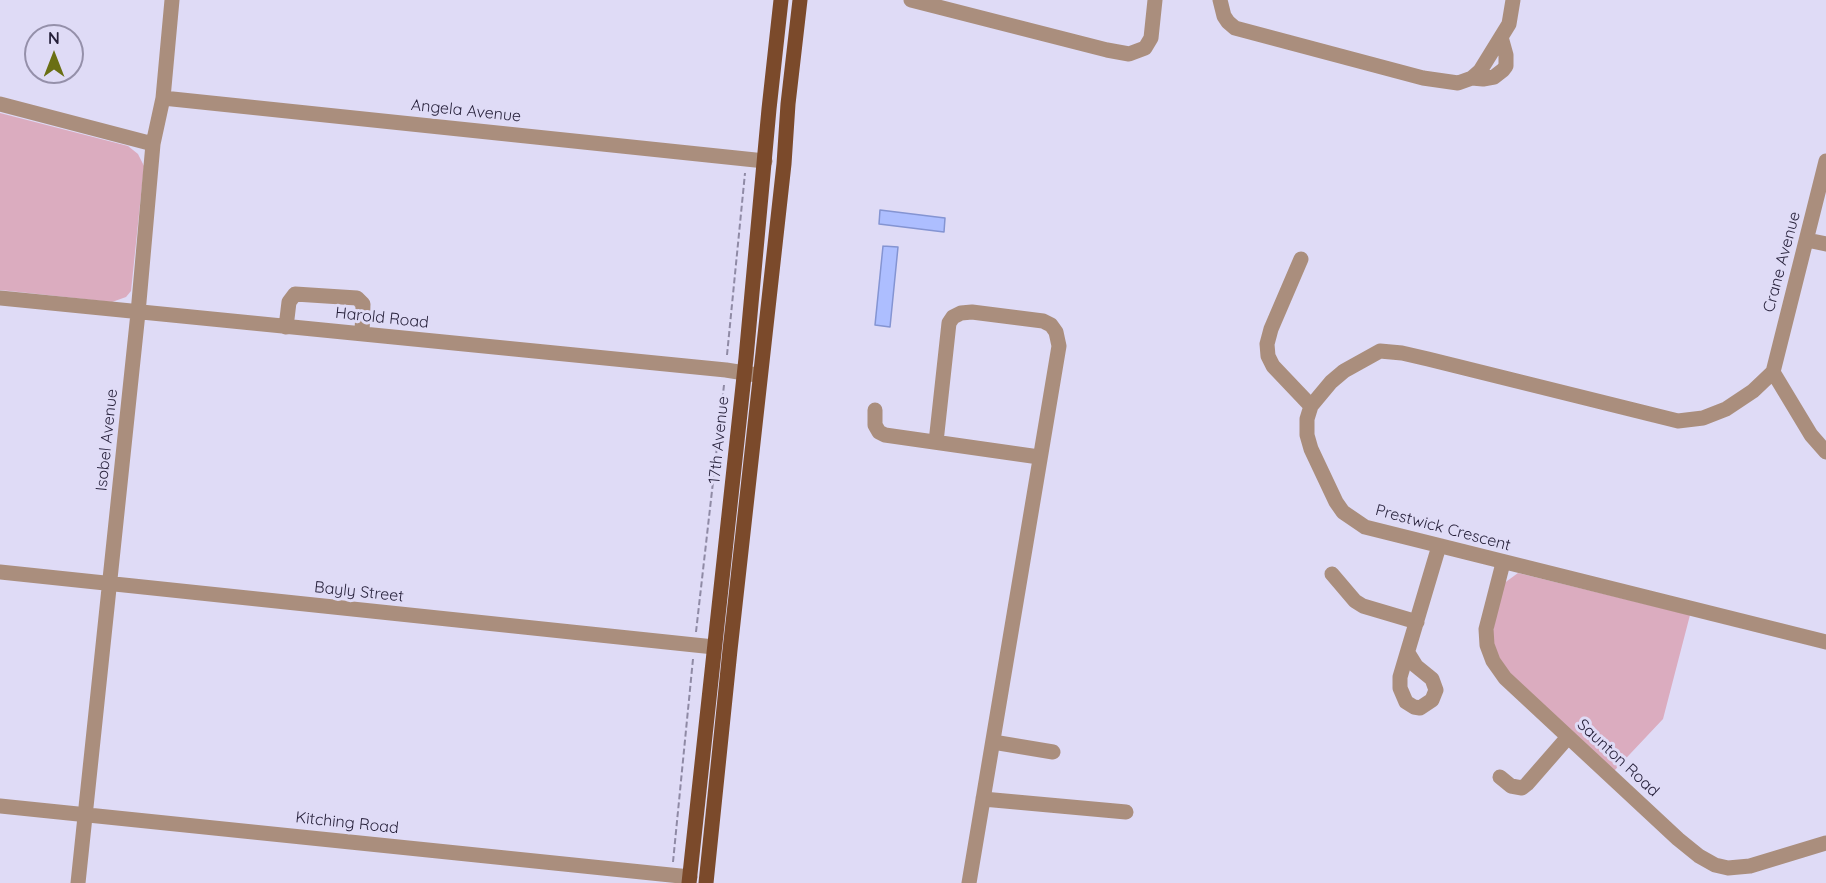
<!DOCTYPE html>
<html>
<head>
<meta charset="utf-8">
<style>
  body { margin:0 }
  #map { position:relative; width:1826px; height:883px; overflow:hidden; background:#dfdbf6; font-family:Quicksand,sans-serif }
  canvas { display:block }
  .north { position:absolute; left:24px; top:24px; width:60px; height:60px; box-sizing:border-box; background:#dfdbf6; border:2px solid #9590aa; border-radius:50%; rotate:0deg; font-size:16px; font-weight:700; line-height:24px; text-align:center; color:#251f39 }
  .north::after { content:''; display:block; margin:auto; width:21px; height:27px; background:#6a6f14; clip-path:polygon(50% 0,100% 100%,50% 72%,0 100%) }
</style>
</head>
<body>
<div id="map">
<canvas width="1826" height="883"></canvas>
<div class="north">N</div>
</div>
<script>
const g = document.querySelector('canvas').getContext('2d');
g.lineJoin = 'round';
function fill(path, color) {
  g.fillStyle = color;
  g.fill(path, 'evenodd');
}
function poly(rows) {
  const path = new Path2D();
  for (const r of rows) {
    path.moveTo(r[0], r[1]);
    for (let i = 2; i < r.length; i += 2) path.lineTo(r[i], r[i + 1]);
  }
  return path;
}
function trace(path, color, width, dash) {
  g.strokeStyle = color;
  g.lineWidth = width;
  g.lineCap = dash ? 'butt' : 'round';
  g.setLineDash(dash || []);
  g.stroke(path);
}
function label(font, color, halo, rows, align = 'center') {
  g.font = font + ' Quicksand,sans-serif';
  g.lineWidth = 6;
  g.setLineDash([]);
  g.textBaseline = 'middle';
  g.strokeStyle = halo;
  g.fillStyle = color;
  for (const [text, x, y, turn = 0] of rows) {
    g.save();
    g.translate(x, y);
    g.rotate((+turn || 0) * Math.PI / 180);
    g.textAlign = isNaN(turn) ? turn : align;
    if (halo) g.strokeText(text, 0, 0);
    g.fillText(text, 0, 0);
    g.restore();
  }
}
fill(poly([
  [0,113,128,146,138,154,144,166,131,291,126,297,112,302,0,290],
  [1518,573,1690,615,1663,719,1614,771,1504,671,1491,640,1503,584]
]), '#dbacbf');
const building = poly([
  [880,210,945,218,944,232,879,224,880,210],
  [883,246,898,247,890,327,875,325,883,246]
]);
fill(building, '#adbeff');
trace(building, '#8494d2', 1.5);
trace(poly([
  [727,355,745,173],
  [696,632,724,385],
  [673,862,693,659]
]), '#8f8aa5', 2, [6, 3]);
trace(poly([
  [911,0,1107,50,1129,54,1145,48,1151,38,1155,0],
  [1220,0,1224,16,1228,22,1235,28,1423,78,1458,83,1472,78,1480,71,1509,24,1513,0],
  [1472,78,1483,79,1494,77,1503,70,1506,66,1506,55,1501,37],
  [163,98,765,161],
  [0,104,153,144],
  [1807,240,1826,244],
  [1301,259,1271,329,1267,344,1268,356,1273,366,1311,406],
  [0,298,726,370,757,375],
  [286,327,289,302,295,294,357,298,363,304,362,334],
  [1773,372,1753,391,1726,409,1703,418,1678,421,1428,359,1402,353,1380,351,1344,371,1331,382,1311,406,1307,419,1307,435,1311,449,1336,502,1343,512,1365,527,1826,642],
  [1773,372,1826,161],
  [1773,372,1811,435,1826,452],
  [875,410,875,425,879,432,885,435,1039,457],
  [936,442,949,323,953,317,961,313,972,312,1043,321,1051,325,1056,332,1059,346,969,883],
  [1503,563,1486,629,1487,645,1493,661,1505,678,1678,839,1699,856,1715,865,1728,868,1750,866,1826,843],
  [0,572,714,647],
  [1332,574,1355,601,1363,606,1417,622],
  [1408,653,1416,666,1432,679,1436,690,1432,700,1420,708,1414,707,1406,702,1400,688,1400,677,1439,546],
  [993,742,1053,752],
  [1500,777,1511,786,1522,788,1527,784,1568,737],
  [983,799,1126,812],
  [0,806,690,877],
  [78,883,138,313,153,144,163,98,172,0]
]), '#aa8e7d', 15);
trace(poly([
  [689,883,746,358,769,109,781,0],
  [706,883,730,650,784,164,788,104,800,0]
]), '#7b4a2b', 15);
label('16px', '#251f39', '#dfdbf6', [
  ["Angela Avenue",466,111,6],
  ["Crane Avenue",1782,262,-75],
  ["Harold Road",382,318,6],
  ["Isobel Avenue",107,440,-84],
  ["17th Avenue",719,440,-84],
  ["Prestwick Crescent",1443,528,15],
  ["Bayly Street",359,592,6],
  ["Saunton Road",1618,758,43],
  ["Kitching Road",347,823,6]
]);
</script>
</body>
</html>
